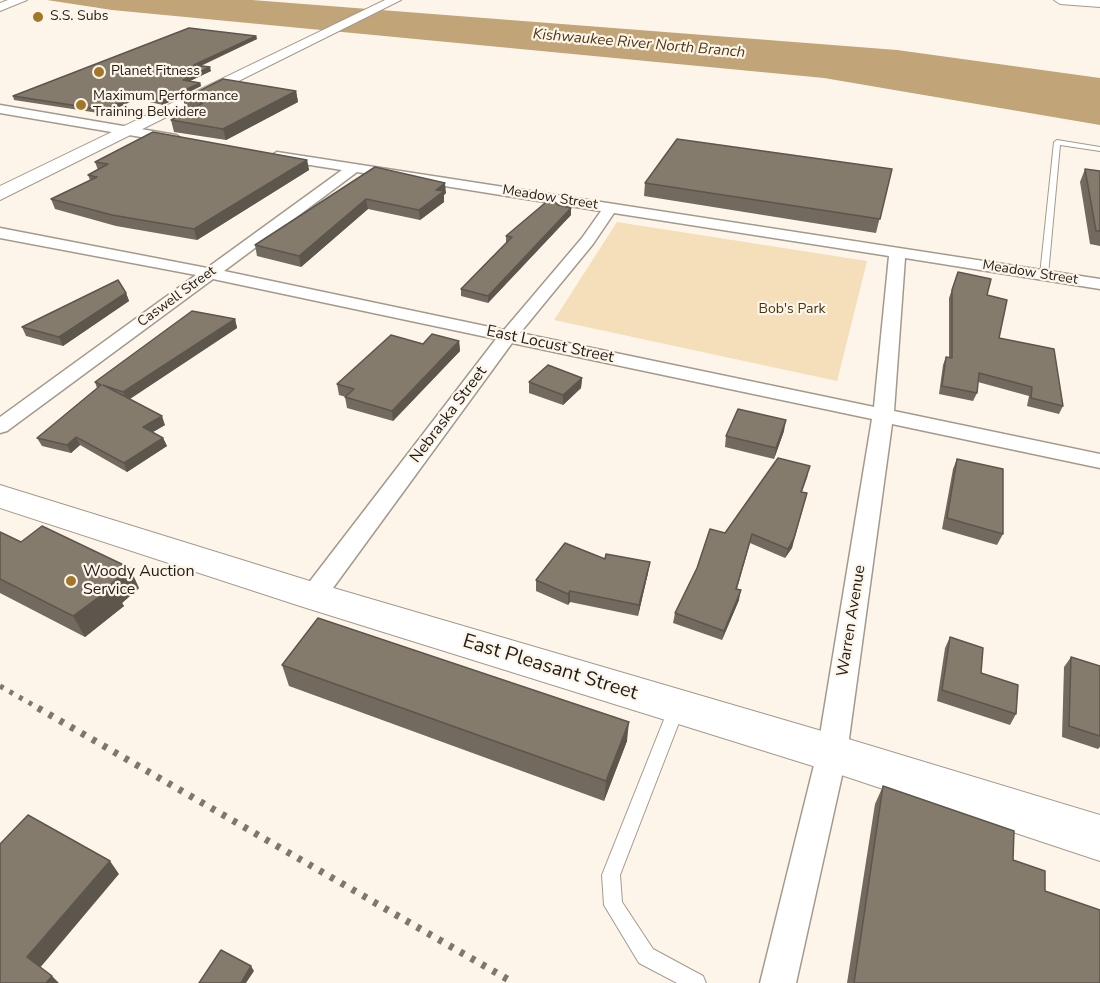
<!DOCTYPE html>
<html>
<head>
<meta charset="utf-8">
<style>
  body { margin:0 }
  canvas { display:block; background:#fdf5e9 }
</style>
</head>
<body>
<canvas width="1100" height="983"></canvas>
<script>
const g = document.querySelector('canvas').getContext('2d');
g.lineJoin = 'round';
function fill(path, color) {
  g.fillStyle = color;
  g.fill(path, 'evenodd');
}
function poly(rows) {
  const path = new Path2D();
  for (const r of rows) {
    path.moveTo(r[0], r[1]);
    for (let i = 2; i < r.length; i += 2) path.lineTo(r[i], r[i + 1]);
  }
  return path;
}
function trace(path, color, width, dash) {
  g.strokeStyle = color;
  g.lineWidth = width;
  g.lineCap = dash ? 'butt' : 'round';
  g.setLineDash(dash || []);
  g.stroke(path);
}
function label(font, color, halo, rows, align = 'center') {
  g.font = font + ' "Nunito Sans",sans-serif';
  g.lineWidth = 4.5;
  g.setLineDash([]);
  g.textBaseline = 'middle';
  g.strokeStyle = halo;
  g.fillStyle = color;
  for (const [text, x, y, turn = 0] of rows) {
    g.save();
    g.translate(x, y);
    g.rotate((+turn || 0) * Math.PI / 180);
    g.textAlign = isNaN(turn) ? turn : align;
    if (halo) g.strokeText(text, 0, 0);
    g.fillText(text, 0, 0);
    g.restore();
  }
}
fill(poly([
  [617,222,867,261,837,381,554,320]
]), '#f5deba');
fill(poly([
  [47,0,252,0,897,50,1100,78,1100,125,824,78,112,10]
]), '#c1a478');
const lane = poly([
  [1057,140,1100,147,1100,151,1060,145,1048,275,1044,278,1040,275,1054,142,1057,140],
  [677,701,682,702,685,707,620,875,622,902,653,949,703,976,706,983,677,983,639,963,604,905,602,875,669,707,672,702,677,701]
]);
const street = poly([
  [0,105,176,135,182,139,176,143,0,113,0,105],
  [277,152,1100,279,1100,289,905,258,894,411,1100,454,1100,468,892,424,847,753,796,983,760,983,817,753,872,419,512,343,322,603,313,606,304,603,300,596,304,589,496,339,213,279,7,431,0,433,0,417,196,275,0,238,0,228,207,268,342,170,272,159,270,156,277,152],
  [357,172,601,211,582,238,504,330,224,271,357,172],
  [614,213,889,256,874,407,520,333,593,244,614,213]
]);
const secondary = poly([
  [8,0,27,0,0,11,0,3,8,0],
  [385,0,401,0,0,200,0,186,385,0],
  [1054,0,1100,0,1100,7,1060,4,1054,0],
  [0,485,313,582,832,734,1100,815,1100,861,832,772,300,606,0,508,0,485]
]);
trace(lane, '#a49a8c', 2);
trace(street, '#a49a8c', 3);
trace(secondary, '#a49a8c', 2);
fill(lane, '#fff');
fill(street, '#fff');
fill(secondary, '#fff');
trace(poly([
  [0,686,40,709]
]), '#7c776f', 5, [4, 7]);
trace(poly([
  [38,708,514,983]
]), '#7c776f', 7, [4.5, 8]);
fill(poly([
  [256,36,257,39,201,66,211,71,189,81,200,83,201,86,163,105,136,99,105,114,14,100,13,96],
  [296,91,298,102,226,140,174,132,171,120,189,111,186,110,183,99],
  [307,160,309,170,197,240,116,226,55,209,51,199,90,180,88,175,98,170,95,162],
  [375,167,446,193,444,195,444,202,420,220,368,209,301,267,257,256,255,245],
  [892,169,876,233,644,196,645,183],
  [1085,169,1100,171,1100,246,1090,244,1080,182],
  [558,205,571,208,571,215,488,303,461,296,461,289,506,243,506,236],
  [958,272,987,295,999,338,1063,406,1059,414,1027,406,1029,396,978,382,977,393,973,401,939,394,943,365,946,357,949,357,949,298],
  [126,293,129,301,63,346,26,336,22,327],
  [235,319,237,328,129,399,165,425,153,432,163,438,167,446,127,472,80,445,71,453,42,446,37,438,97,388,95,382],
  [459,341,460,351,393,421,347,408,345,397,346,397,339,395,337,384,423,344],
  [582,378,581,388,563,405,529,393,529,382],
  [784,431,774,459,725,447,726,436],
  [957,459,1003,534,997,545,942,529,953,469],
  [808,475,802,492,792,548,785,558,750,543,737,589,739,600,722,640,673,623,675,613,697,568,725,533],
  [0,532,21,542,139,588,122,603,124,606,85,637,0,593],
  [605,559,648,573,638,616,570,602,568,605,536,591,536,580],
  [950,637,1016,714,1010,725,937,701,945,648],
  [1071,657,1100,666,1100,747,1098,749,1062,737,1064,667],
  [282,665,627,741,604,801,289,686],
  [883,786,1013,860,1045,891,1100,983,847,983,875,804]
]), '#726a5e');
fill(poly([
  [256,36,257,39,195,68,194,65],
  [210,67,211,71,184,84,183,80],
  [200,83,201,86,163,105,161,101],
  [296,91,298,102,226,140,223,129],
  [135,95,136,99,105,114,104,110],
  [307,160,309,170,197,240,194,229],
  [445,183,446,193,444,195,444,202,420,220,419,210,436,190],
  [366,199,368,209,301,267,299,256],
  [571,208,571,215,488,303,488,296],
  [126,293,129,301,63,346,59,337],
  [235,319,237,328,127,401,123,392],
  [459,341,460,351,393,421,392,411],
  [582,378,581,388,563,405,563,395],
  [162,416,165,425,146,436,143,427],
  [786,420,784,431,774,459,776,448],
  [76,437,80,445,71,453,67,445],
  [163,438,167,446,127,472,124,463],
  [807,493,792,548,785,558,788,549],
  [650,562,648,573,638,616,639,605],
  [130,568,139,588,122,603,124,606,85,637,73,616],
  [741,590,739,600,722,640,724,631],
  [570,591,570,602,568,605,568,594],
  [629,722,627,741,604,801,606,781],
  [110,861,119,874,39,969,27,957],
  [251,966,254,971,246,983,241,983],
  [52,976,59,983,46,983]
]), '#5c564c');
const building = poly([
  [189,28,256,36,194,65,210,67,183,80,200,83,161,101,135,95,104,110,13,96,189,28],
  [223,79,296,91,223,129,171,120,203,103,183,99,223,79],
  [153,132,307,160,194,229,112,215,51,199,97,177,88,175,108,164,95,162,153,132],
  [677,139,892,169,880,219,645,183,677,139],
  [375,167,445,183,436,190,444,191,419,210,366,199,299,256,255,245,375,167],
  [1085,169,1100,171,1100,231,1096,231,1085,169],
  [551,198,558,205,571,208,488,296,461,289,512,237,506,236,551,198],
  [958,272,991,279,987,295,1007,300,999,338,1054,349,1063,406,1031,398,1032,387,979,373,977,393,942,386,946,357,952,358,952,290,958,272],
  [118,280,126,293,59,337,22,327,118,280],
  [192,311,235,319,123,392,103,385,162,416,143,427,163,438,124,463,76,437,67,445,37,438,101,385,95,382,192,311],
  [432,334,459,341,392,411,345,397,354,389,337,384,391,335,423,344,432,334],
  [548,365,582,378,563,395,529,382,548,365],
  [738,409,786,420,776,448,726,436,738,409],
  [778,458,810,466,801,492,807,493,794,538,788,549,752,534,736,589,741,590,724,631,675,613,697,568,710,529,725,533,778,458],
  [957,459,1003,469,1003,534,947,518,957,459],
  [42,526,130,568,111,584,114,586,73,616,0,579,0,532,21,542,42,526],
  [565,543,605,559,606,554,650,562,639,605,570,591,568,594,536,580,565,543],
  [318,618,629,722,606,781,282,665,318,618],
  [950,637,983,648,981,673,1018,685,1016,714,942,690,950,637],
  [1071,657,1100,666,1100,736,1069,726,1071,657],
  [883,786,1014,831,1013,860,1045,871,1045,891,1100,910,1100,983,854,983,883,786],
  [28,815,110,861,27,957,52,976,46,983,0,983,0,844,28,815],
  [221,950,251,966,241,983,199,983,221,950]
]);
fill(building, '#847b6d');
trace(building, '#5c564c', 1.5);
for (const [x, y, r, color] of [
  [38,17,6,"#a37728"],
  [99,72,6,"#a37728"],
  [81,105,6,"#a37728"],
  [71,581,6,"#a37728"]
]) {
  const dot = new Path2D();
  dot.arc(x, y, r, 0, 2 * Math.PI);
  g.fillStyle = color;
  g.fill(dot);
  trace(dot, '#fdf5e9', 2);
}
label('14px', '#201d17', '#fdf5e9', [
  ["S.S. Subs",50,17],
  ["Planet Fitness",111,72],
  ["Maximum Performance",93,97],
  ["Training Belvidere",93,113]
], 'left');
label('14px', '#201d17', '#fdf5e9', [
  ["Meadow Street",550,198,9],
  ["Meadow Street",1030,273,9],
  ["Caswell Street",177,297,-36]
]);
label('14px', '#4a3511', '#fdf5e9', [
  ["Bob's Park",792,310]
]);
label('italic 15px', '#4b3612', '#fdf5e9', [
  ["Kishwaukee River North Branch",639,44,5]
]);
label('16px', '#201d17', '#fdf5e9', [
  ["East Locust Street",550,345,12],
  ["Nebraska Street",449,415,-53],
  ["Warren Avenue",852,621,-81]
]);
label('16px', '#201d17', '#fdf5e9', [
  ["Woody Auction",83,572],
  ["Service",83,590]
], 'left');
label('20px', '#201d17', '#fdf5e9', [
  ["East Pleasant Street",550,668,17]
]);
</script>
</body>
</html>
